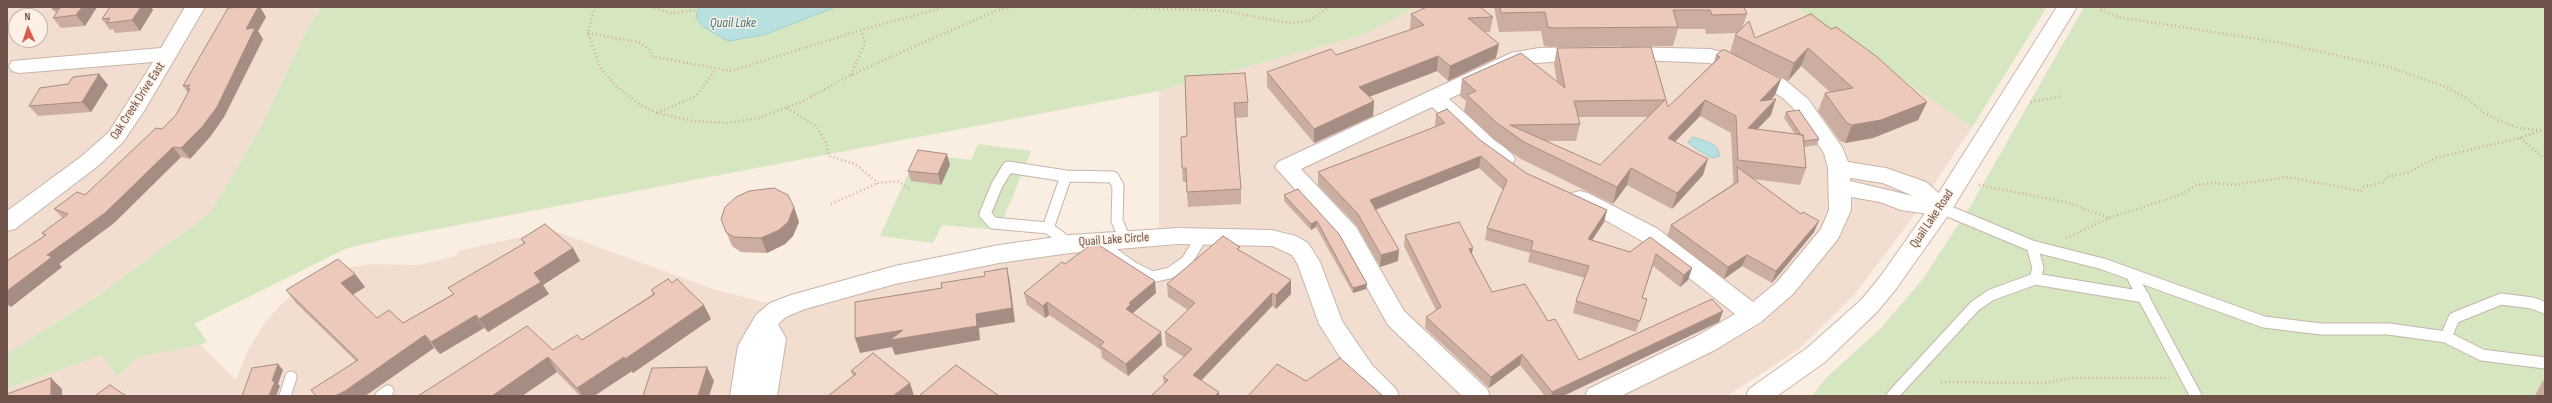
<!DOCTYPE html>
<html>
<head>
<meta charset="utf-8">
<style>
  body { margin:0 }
  #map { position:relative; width:2552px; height:403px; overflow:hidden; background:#faede1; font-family:"Sofia Sans Condensed",sans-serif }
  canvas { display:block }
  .frame { position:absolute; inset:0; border:8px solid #6f534a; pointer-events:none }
  .north { position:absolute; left:8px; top:8px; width:40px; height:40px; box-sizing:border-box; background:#fdf1e6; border:1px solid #c4b2a8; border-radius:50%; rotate:357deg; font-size:11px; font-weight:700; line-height:16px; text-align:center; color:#6f534a }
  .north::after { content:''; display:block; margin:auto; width:14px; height:18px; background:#db5d4f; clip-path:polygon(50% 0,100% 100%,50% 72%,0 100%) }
</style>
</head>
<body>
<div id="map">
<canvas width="2552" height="403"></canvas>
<div class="frame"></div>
<div class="north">N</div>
</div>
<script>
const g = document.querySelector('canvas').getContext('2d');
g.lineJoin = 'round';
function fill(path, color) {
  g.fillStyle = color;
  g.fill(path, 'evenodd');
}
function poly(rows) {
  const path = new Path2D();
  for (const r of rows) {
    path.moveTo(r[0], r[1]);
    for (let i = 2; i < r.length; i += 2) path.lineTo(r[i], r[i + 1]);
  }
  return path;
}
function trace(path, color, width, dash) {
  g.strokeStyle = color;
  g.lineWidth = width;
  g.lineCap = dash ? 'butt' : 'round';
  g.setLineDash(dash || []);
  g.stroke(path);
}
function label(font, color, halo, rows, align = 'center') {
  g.font = font + ' "Sofia Sans Condensed",sans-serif';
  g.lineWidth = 3;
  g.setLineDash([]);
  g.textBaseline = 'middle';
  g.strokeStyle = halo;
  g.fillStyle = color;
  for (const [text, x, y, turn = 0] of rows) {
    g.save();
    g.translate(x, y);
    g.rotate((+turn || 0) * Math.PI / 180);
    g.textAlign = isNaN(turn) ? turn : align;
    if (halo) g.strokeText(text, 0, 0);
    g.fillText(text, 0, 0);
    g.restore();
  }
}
fill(poly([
  [7,7,322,7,306,31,261,127,210,213,94,297,7,354],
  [16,16,40,16,40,40,16,40],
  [1415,7,1796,7,1972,127,1907,225,1854,295,1799,349,1727,396,1403,396,1366,357,1347,328,1333,300,1317,254,1308,243,1296,235,1281,230,1159,230,1159,91,1366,34],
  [552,230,713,289,800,312,840,297,958,269,1054,254,1149,246,1278,246,1291,252,1298,263,1307,293,1321,326,1335,352,1370,396,7,396,7,389,101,355,119,377,138,357,201,345,236,380,248,350,264,324,280,305,295,292,341,269,372,264,419,265,456,256,458,251]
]), '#f1ded0');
fill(poly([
  [322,7,1415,7,1366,34,1159,91,385,239,345,249,194,324,207,341,201,345,138,357,118,377,101,355,7,389,7,354,95,297,210,213,261,127,306,31],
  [1796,7,2047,7,1972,127],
  [2084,7,2545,7,2545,396,1812,396,1826,378,1880,329,1923,279,1971,205],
  [978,144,1031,151,999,230,942,225,933,243,880,236,917,154,971,160]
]), '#d5e6c1');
const water = poly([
  [699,7,836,7,763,35,728,41,702,26,696,17,699,7],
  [1693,137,1711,143,1717,148,1720,156,1712,158,1693,147,1688,142,1693,137]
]);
fill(water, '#b8e0e1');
trace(water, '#9fd0d2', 1);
const lane = poly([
  [1941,208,2032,246,2103,264,2264,322,2321,329,2389,329,2446,337,2482,355,2545,363],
  [1048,228,1066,176],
  [1098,242,1132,267,1152,277,1170,273,1187,261,1202,236],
  [1070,244,1048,228,993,223,985,214,997,185,1008,167,1066,176,1113,177,1118,186,1117,221,1125,239],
  [2132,276,2196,396],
  [2035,279,2144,297],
  [2446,337,2454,318,2501,299,2532,303,2545,308],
  [285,396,291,377],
  [381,396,388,391],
  [1892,396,1975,306,1991,295,2035,279,2038,268,2032,246]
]);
const street = poly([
  [185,7,205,7,144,111,123,142,98,166,15,229,7,231,7,211,82,156,109,132,153,62,19,73,12,71,9,66,12,61,161,48,185,7],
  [1585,47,1592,49,1595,54,1592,59,1522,64,1449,99,1512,154,1515,159,1512,164,1504,167,1496,164,1432,107,1301,169,1356,227,1404,311,1487,389,1490,396,1462,396,1388,325,1340,239,1275,167,1278,162,1511,53,1539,48,1585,47],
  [1624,47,1710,49,1733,55,1785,80,1808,99,1842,147,1848,162,1886,168,1926,182,1949,202,1952,208,1949,214,1941,216,1901,210,1880,202,1851,197,1851,210,1838,239,1793,294,1761,322,1715,350,1621,396,1585,396,1588,389,1697,336,1735,314,1642,241,1607,221,1572,205,1569,199,1572,193,1580,191,1588,193,1658,229,1753,302,1777,282,1821,229,1829,210,1828,168,1824,153,1794,109,1784,99,1771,90,1710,63,1617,59,1614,54,1617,49,1624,47],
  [1850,178,1883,183,1913,196,1850,181,1850,178],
  [1178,228,1272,230,1296,236,1308,243,1320,262,1342,321,1372,365,1396,389,1399,396,1371,396,1354,379,1319,324,1298,265,1292,255,1272,246,1178,244,1070,253,999,263,895,284,805,309,786,317,778,324,786,339,777,396,730,396,738,346,756,315,770,303,791,295,895,266,999,245,1070,235,1178,228]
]);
const secondary = poly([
  [2057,7,2077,7,1949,214,1896,289,1877,312,1825,362,1777,396,1746,396,1749,389,1807,348,1861,300,1880,277,1933,202,2057,7]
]);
trace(lane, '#c9b4a9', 13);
trace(street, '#c9b4a9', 2);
trace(secondary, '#ceb5a9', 2);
trace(poly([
  [595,7,588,33,601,69,616,86,640,105,657,113,693,121,727,123,759,118,803,101,851,75,931,39,998,10,1012,7],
  [651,7,671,13,698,10],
  [1127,7,1225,11,1289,23,1309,21,1329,7],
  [2036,7,2044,8],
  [2101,10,2118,17,2277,42,2389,67,2446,87,2468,99,2484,113,2501,121,2519,128,2537,130],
  [2101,10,2107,7],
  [588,33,639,42,650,50,651,56,731,71,861,30,945,7],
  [851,75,865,43,861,30],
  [2031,102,2062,96],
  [787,108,816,126,826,142,829,156,855,164,878,183,897,181,909,188],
  [657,113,696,96,716,69],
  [2520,138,2545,159],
  [1979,185,2070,203,2109,218],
  [831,204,878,183],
  [2066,238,2109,218,2180,195,2197,185,2213,183,2234,185,2288,177,2361,191,2364,187,2383,182,2387,177,2410,172,2435,158,2520,138,2545,129],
  [1941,382,2046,383,2070,378,2169,378]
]), '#d1ac9f', 2.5, [1, 3]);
trace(lane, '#fff', 11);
fill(street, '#fff');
fill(secondary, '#fff');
fill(poly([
  [53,7,97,7,85,26,61,28,53,18,56,13,52,9],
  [110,7,151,7,153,10,140,31,115,33,113,29,110,30,102,19],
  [244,7,260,7,266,17,258,31,263,39,224,117,210,137,190,159,181,157,114,223,59,264,62,267,11,307,7,305,7,261,44,236,42,233,63,218,54,209,85,195,162,129,176,115,188,93,183,86],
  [1494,7,1744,7,1747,14,1743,26,1755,38,1811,14,1927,102,1918,120,1873,138,1845,143,1840,141,1818,111,1825,93,1830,92,1801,66,1788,81,1730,53,1735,35,1737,33,1706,34,1705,29,1678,29,1673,46,1551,47,1544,46,1541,31,1499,32],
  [1411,14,1493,17,1490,32,1485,32,1496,58,1448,81,1437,71,1369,97,1374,101,1373,116,1314,143,1267,87,1267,72,1336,55,1411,30,1410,29],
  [1651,47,1668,107,1714,62,1716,55,1781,79,1775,95,1770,100,1771,115,1757,129,1795,134,1784,118,1786,112,1819,139,1817,145,1804,147,1806,168,1800,185,1753,179,1814,232,1772,283,1742,266,1724,279,1667,236,1671,225,1733,184,1733,178,1734,176,1733,176,1731,133,1700,116,1675,142,1703,175,1672,209,1627,185,1613,204,1521,159,1494,140,1464,112,1466,101,1460,96,1462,79,1557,82,1554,64,1557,48],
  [1578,117,1648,117,1600,165,1546,141,1576,141,1580,124],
  [99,74,108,85,91,112,38,116,29,106,68,84],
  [1185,76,1248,102,1248,117,1236,118,1241,189,1241,204,1188,207,1186,182,1183,182,1182,168,1187,136],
  [1436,114,1480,140,1526,173,1607,210,1604,222,1592,240,1630,252,1650,237,1692,268,1688,280,1680,287,1653,266,1642,298,1647,299,1636,332,1573,313,1576,301,1585,278,1528,262,1530,253,1485,240,1487,228,1503,190,1479,168,1376,210,1398,261,1380,267,1357,226,1318,185,1318,172,1435,127],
  [950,165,941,185,911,181,908,171],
  [1284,195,1339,234,1367,284,1366,289,1353,293,1316,227,1311,230,1284,201],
  [794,207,799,222,793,236,785,244,767,253,741,252,732,246,721,219],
  [1405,235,1472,254,1492,292,1548,321,1579,360,1723,311,1719,322,1563,396,1545,396,1520,365,1489,388,1425,328,1426,317,1436,310,1404,246],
  [521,239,573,248,580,261,543,285,549,294,488,332,484,328,440,354,434,348,365,396,316,396,311,390,356,361,296,303,286,290,355,274,365,287,353,295,377,318,403,323,453,294,448,288,524,244],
  [1240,251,1291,294,1276,309,1272,306,1201,381,1219,392,1219,396,1151,396,1164,384,1163,377,1184,357,1166,346,1165,332,1188,310,1168,297,1167,284],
  [1065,264,1156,293,1132,313,1162,345,1128,376,1102,358,1101,350,1049,315,1045,318,1027,305,1024,293],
  [651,290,711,319,633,373,632,371,594,396,580,396,557,372,522,396,418,396,582,340,653,294],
  [851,371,910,383,914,396,828,396,853,376],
  [2545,379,2545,396,2535,396,2542,382]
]), '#ccada1');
fill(poly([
  [82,7,97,7,85,26,76,15],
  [141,7,151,7,153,10,140,31,132,20],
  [258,7,260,7,266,17,258,31,263,39,224,117,210,137,190,159,181,148,246,29],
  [1499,44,1496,58,1448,81,1450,66],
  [1808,48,1801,66,1788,81,1794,63],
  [1438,56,1437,71,1358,101,1359,87],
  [99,74,108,85,91,112,82,102],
  [1781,79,1775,95,1754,118,1760,101],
  [1776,99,1771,115,1742,145,1748,128],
  [1705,100,1700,116,1663,154,1668,138],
  [1374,101,1373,116,1314,143,1314,129],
  [1927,102,1918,120,1873,138,1845,143,1852,125],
  [173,147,181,157,114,223,59,264,62,267,11,307,7,303,7,291,47,255],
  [947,154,950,165,941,185,938,174],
  [1481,156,1479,168,1369,212,1370,200],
  [1708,159,1703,175,1672,209,1677,193],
  [1631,168,1627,185,1613,204,1617,187],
  [794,207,799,222,793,236,785,244,767,253,761,238],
  [1607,210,1604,222,1585,251,1588,239],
  [1317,221,1316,227,1311,230,1311,224],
  [1819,221,1814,232,1772,283,1776,271],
  [573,248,580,261,543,285,549,294,488,332,479,319,534,273],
  [1473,248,1471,259,1469,249],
  [1399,250,1398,261,1380,267,1381,255],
  [1747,255,1742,266,1724,279,1728,267],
  [1007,268,1010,283,1015,322,979,328,980,340,895,355,892,347,860,353,855,338,903,330,976,314],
  [1692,268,1688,280,1680,287,1684,275],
  [355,274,365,287,350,296,341,283],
  [1291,280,1291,294,1276,309,1276,295],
  [1155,281,1156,293,1132,314,1126,309,1129,303],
  [1367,284,1366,289,1353,293,1353,288],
  [1272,293,1272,306,1194,388,1193,375],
  [1047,302,1049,315,1045,318,1043,306],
  [704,305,711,319,633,373,625,359],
  [1723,311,1719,322,1563,396,1551,396,1552,392],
  [476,315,484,328,440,354,431,342],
  [1161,332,1162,345,1128,376,1126,364],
  [425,335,434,348,365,396,335,396],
  [1522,354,1520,365,1489,388,1491,377],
  [548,357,557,372,522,396,492,396],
  [624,357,632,371,594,396,582,396,577,388],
  [278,364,283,370,278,384,280,386,276,396,269,396,272,381],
  [707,367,714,381,709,396,698,396],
  [51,378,62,389,62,396,51,396],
  [910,383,914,396,893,396],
  [1219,392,1219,396,1215,396]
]), '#a68d83');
const building = poly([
  [53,7,82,7,76,15,53,18,60,8,52,9,53,7],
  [110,7,141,7,132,20,107,23,110,18,102,19,110,7],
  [244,7,258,7,246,29,255,28,217,107,202,127,181,148,173,147,105,213,47,255,52,257,7,291,7,261,46,235,42,233,68,214,54,209,77,192,85,195,156,128,162,129,176,115,190,89,187,89,190,85,183,86,228,8,244,7],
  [1427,7,1480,7,1493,17,1468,18,1499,44,1450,66,1438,56,1359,87,1374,101,1314,129,1267,72,1331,49,1336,55,1424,25,1411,14,1427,7],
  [1500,7,1744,7,1747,14,1712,15,1710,10,1673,10,1678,27,1554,28,1548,27,1545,12,1501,13,1500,7],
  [1811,14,1831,29,1836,27,1876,56,1927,102,1881,120,1852,125,1847,123,1825,93,1853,88,1808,48,1794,63,1735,35,1749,21,1755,38,1811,14],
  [1651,47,1668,107,1720,57,1716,55,1722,50,1725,50,1781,79,1760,101,1776,99,1748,128,1803,135,1806,168,1738,160,1736,116,1705,100,1668,138,1708,159,1677,193,1631,168,1617,187,1524,142,1497,123,1467,95,1476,91,1462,79,1521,53,1565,88,1557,48,1651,47],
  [1665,100,1600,165,1510,125,1580,124,1574,101,1665,100],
  [1245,73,1248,102,1234,103,1241,189,1187,192,1186,168,1182,168,1181,137,1187,136,1185,76,1245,73],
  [99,74,82,102,29,106,40,88,68,84,73,77,99,74],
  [1447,109,1480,140,1526,173,1607,210,1588,239,1630,252,1650,237,1692,268,1684,275,1656,254,1642,298,1647,299,1640,321,1576,301,1589,266,1531,250,1533,241,1487,228,1507,180,1481,156,1370,200,1399,250,1381,255,1358,214,1318,172,1445,123,1436,114,1447,109],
  [1799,110,1819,139,1805,141,1803,138,1803,135,1801,135,1786,112,1799,110],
  [918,150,947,154,938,174,908,171,918,150],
  [1737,167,1801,214,1803,212,1819,221,1776,271,1747,255,1728,267,1671,225,1738,182,1737,167],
  [774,188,788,195,794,207,788,222,779,230,761,238,734,237,726,232,721,219,725,207,736,197,749,191,774,188],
  [1298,189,1339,234,1367,284,1353,288,1317,221,1311,224,1284,195,1298,189],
  [1459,222,1473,248,1469,249,1492,292,1525,284,1548,321,1555,319,1579,360,1712,299,1723,311,1552,392,1522,354,1491,377,1426,317,1441,307,1405,235,1459,222],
  [545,224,573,248,534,273,541,282,479,319,476,315,431,342,425,335,345,391,335,396,316,396,311,390,358,360,286,290,338,259,355,274,341,283,377,318,389,310,403,323,454,294,448,288,525,243,521,239,545,224],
  [1223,236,1240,247,1237,249,1291,280,1276,295,1272,293,1193,375,1219,392,1215,396,1151,396,1168,380,1163,377,1192,349,1165,332,1195,303,1167,284,1223,236],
  [1094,242,1155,281,1129,303,1131,304,1126,309,1161,332,1126,364,1100,346,1104,342,1047,302,1043,306,1024,293,1062,262,1065,264,1094,242],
  [1007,268,1012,308,976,314,977,326,890,340,903,330,855,338,855,302,942,288,941,283,985,276,984,272,1007,268],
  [668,279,672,283,677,279,704,305,625,359,624,357,577,388,548,357,492,396,418,396,527,326,553,350,577,335,582,340,655,294,651,290,668,279],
  [873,353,910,383,893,396,828,396,856,374,851,371,873,353],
  [1340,358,1383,396,1248,396,1277,364,1306,381,1340,358],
  [278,364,272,381,275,381,269,396,242,396,252,368,278,364],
  [956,365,999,396,921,396,920,395,956,365],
  [707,367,698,396,643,396,652,368,707,367],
  [51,378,51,396,7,396,7,394,51,378],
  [110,385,126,396,98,396,96,395,110,385]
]);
fill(building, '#edc9bb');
trace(building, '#a68d83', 1);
label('13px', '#6f534a', '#fdf1e6', [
  ["Oak Creek Drive East",138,101,-57],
  ["Quail Lake Road",1932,219,-56],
  ["Quail Lake Circle",1114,240,-4]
]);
label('italic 14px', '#43777a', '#fdf1e6', [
  ["Quail Lake",733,23]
]);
</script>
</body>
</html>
